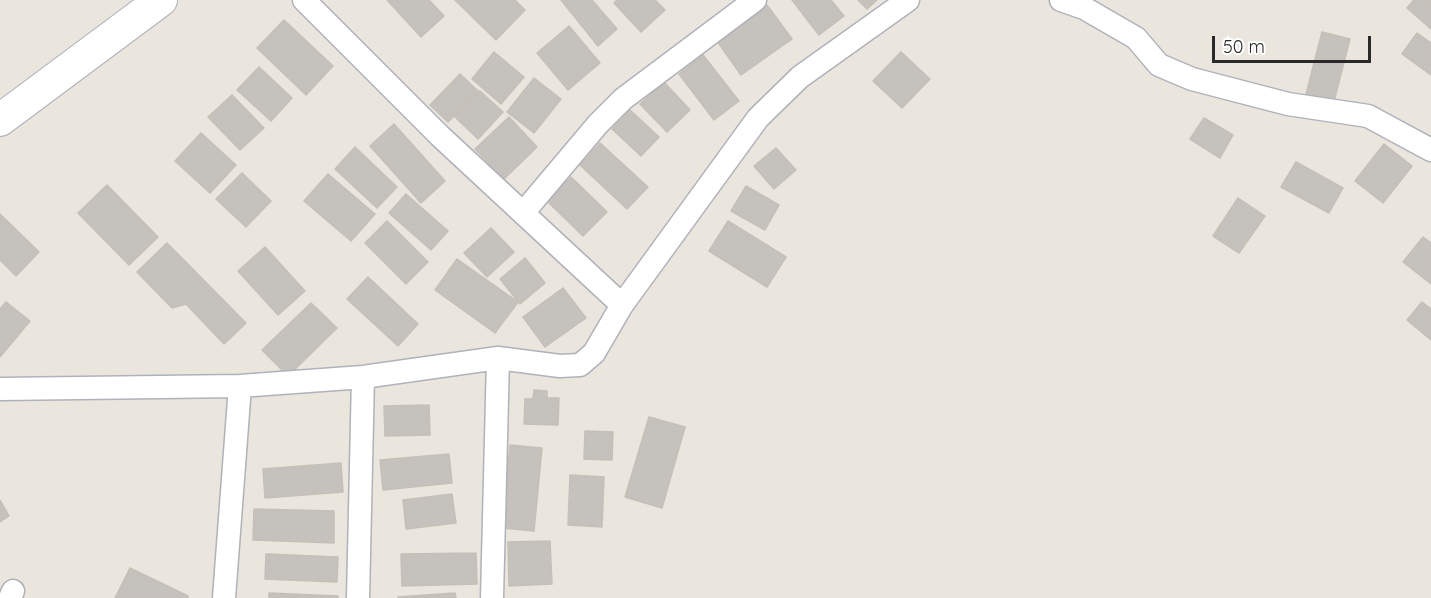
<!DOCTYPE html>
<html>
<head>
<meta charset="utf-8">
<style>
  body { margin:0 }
  #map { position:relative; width:1431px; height:598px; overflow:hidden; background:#eae5dd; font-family:Quicksand,sans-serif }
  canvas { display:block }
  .scale { position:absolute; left:1212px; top:36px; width:159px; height:27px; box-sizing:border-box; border:3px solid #292929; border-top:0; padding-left:8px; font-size:18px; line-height:21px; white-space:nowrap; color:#292929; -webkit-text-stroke:4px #fff; paint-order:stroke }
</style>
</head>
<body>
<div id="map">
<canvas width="1431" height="598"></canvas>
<div class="scale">50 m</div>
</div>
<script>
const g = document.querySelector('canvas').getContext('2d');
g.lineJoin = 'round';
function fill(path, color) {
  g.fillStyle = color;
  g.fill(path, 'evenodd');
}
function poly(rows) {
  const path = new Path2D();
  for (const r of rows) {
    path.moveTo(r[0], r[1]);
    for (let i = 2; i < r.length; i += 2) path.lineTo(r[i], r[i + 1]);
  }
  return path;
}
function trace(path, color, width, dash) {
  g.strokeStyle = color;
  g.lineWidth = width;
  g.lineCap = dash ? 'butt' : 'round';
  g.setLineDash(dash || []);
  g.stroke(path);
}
const building = poly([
  [387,0,429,0,444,16,421,37,387,0],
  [455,0,515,0,525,10,496,40,455,0],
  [561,0,592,0,617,29,598,46,561,0],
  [617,0,655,0,665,10,641,32,614,3,617,0],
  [792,0,831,0,844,16,819,35,792,0],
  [858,0,877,0,867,9,858,0],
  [1414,0,1431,0,1431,29,1407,8,1414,0],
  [767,5,792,39,741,75,717,41,767,5],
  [284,20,333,66,306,95,257,48,284,20],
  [569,26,600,63,568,90,537,53,569,26],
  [1322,32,1350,39,1331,113,1303,106,1322,32],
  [1417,33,1431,43,1431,75,1402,54,1417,33],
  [494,52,524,77,501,104,472,79,494,52],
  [901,52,930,79,902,108,873,81,901,52],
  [703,55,739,101,714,120,679,74,703,55],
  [259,67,292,98,271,121,237,90,259,67],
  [460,74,478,91,448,122,430,105,460,74],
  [534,78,561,99,534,133,507,112,534,78],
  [664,82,690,110,667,132,640,104,664,82],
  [480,91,503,112,478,139,455,117,480,91],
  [232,95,264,128,240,150,208,117,232,95],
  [630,110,659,137,641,156,612,129,630,110],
  [509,117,537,147,504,179,475,149,509,117],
  [1204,118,1233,135,1220,158,1190,139,1204,118],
  [394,124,445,181,421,203,370,146,394,124],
  [201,133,236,165,210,193,175,161,201,133],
  [600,143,648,187,627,209,580,165,600,143],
  [1384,144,1412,166,1383,203,1355,181,1384,144],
  [355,147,397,187,377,208,335,169,355,147],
  [776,148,796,170,774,189,754,166,776,148],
  [1296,162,1343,188,1329,213,1281,187,1296,162],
  [242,173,271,201,246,227,216,199,242,173],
  [328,174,375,214,351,241,304,201,328,174],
  [571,177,607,212,583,236,547,201,571,177],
  [107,185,158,237,129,265,78,213,107,185],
  [746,186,779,205,765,230,731,211,746,186],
  [406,194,448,231,431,250,389,213,406,194],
  [1238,198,1265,216,1239,253,1213,236,1238,198],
  [0,214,39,252,16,276,0,260,0,214],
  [387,221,428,262,406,284,365,243,387,221],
  [728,221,786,257,767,287,709,251,728,221],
  [491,228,514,252,487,277,464,253,491,228],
  [1423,237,1431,243,1431,284,1403,262,1423,237],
  [167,243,246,323,224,344,186,304,172,308,137,272,167,243],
  [265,247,305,291,278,315,238,271,265,247],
  [525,258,545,283,520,304,500,279,525,258],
  [457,259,518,302,495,333,435,290,457,259],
  [368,277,418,324,398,346,347,299,368,277],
  [563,288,586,318,545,347,523,317,563,288],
  [6,302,30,321,0,357,0,309,6,302],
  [1422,302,1431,309,1431,340,1407,320,1422,302],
  [311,303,337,328,288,376,262,350,311,303],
  [534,390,547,391,547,398,559,398,558,425,524,424,525,399,533,399,534,390],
  [429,405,430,435,385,436,384,406,429,405],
  [649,417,685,427,662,508,625,497,649,417],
  [585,431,613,432,612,460,584,459,585,431],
  [510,445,542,448,534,531,502,528,510,445],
  [449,454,452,483,383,490,380,460,449,454],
  [341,463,343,492,265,498,263,469,341,463],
  [570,475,604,477,602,527,568,525,570,475],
  [452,494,456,523,406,529,403,500,452,494],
  [0,500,9,516,0,522,0,500],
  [254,509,334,511,334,543,253,540,254,509],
  [550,541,552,584,509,586,508,542,550,541],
  [476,553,477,584,402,586,401,554,476,553],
  [266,554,338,557,337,582,265,579,266,554],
  [130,568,188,596,188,598,115,598,130,568],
  [269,593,338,596,338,598,269,598,269,593],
  [455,593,456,598,398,598,398,597,455,593]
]);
fill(building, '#c5c1bc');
trace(building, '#c5c0b7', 1.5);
const street = poly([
  [304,0,440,136,622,305],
  [1061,0,1084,8,1136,38,1159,65,1192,79,1288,104,1368,116,1431,150],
  [523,213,598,124,623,99,755,0],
  [0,389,240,386,363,377,498,358,560,366,580,365,594,353,622,305,758,118,800,77,908,0],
  [10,598,13,591],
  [224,598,240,386],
  [358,598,363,377],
  [492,598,498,358]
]);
const secondary = poly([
  [0,120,161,0]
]);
trace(street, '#b0b2bb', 25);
trace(secondary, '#b0b2bb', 34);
trace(street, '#fff', 22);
trace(secondary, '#fff', 32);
</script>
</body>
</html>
